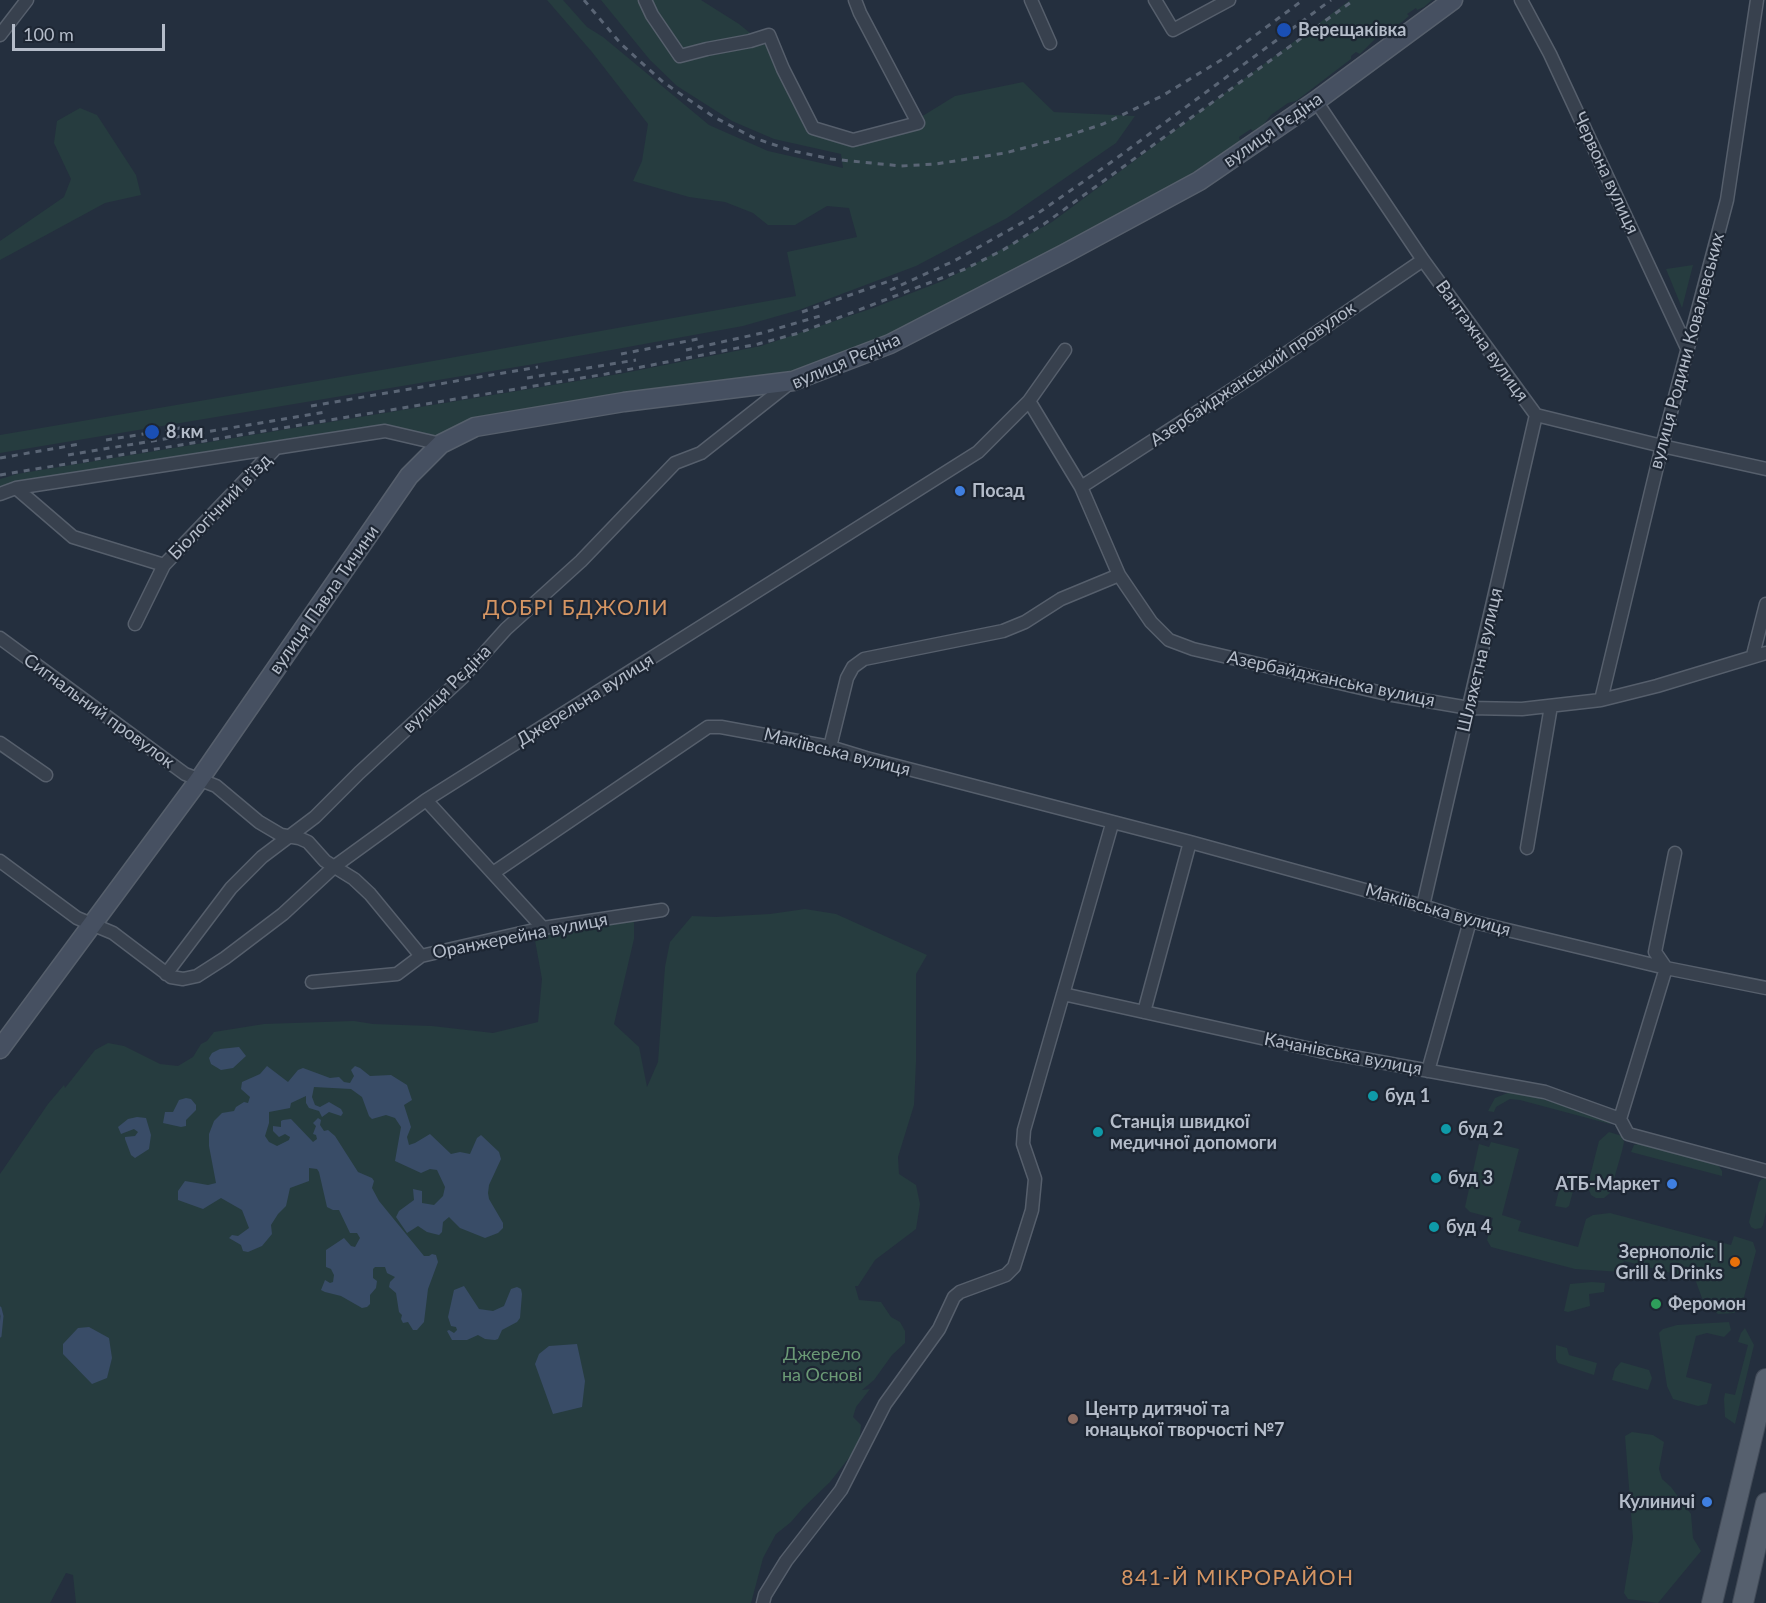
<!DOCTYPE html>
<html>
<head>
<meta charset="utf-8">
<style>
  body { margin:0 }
  #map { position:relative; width:1766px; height:1603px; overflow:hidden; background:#242f3e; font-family:Lato,sans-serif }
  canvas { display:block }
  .scale { position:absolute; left:12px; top:24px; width:153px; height:27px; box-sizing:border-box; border:3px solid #b4bcc9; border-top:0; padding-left:8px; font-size:18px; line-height:21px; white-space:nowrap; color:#b4bcc9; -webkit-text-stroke:4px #1d2633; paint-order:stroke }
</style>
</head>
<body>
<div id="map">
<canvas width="1766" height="1603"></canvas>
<div class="scale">100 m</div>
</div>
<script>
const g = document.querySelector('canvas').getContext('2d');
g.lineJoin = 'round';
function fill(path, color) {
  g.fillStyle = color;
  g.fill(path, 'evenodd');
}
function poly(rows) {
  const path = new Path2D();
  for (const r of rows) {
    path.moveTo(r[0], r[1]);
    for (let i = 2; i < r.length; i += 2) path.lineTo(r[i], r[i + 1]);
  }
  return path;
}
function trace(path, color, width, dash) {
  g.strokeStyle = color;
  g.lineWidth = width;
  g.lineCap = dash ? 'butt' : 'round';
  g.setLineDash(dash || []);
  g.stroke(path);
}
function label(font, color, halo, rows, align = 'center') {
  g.font = font + ' Lato,sans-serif';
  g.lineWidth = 4.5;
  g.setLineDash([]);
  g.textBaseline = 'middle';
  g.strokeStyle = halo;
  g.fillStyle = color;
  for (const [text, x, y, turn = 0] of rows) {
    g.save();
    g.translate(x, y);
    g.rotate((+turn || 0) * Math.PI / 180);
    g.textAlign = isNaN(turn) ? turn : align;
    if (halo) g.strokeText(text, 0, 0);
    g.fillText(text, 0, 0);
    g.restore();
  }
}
fill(poly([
  [547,0,563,0,587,27,603,37,709,125,768,151,843,168,841,154,774,139,732,121,677,86,650,60,601,0,701,0,739,24,771,50,788,92,813,128,838,135,890,131,921,117,955,96,1023,82,1054,112,1135,116,1116,143,1007,218,916,266,799,310,743,326,540,363,0,453,0,435,405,366,796,296,787,252,857,237,849,208,827,206,795,225,768,225,753,213,725,202,689,197,633,181,642,161,648,124,592,52],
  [1350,0,1432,0,1424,7,1417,10,1416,8,1407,14,1409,16,1402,22,1378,36,1360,54,1356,52,1351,56,1351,59,1296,101,1288,103,1271,115,1263,125,1253,131,1251,129,1239,137,1240,141,1167,190,1141,201,1141,203,930,317,793,377,475,427,441,444,385,431,0,496,0,479,17,474,619,374,761,346,873,308,945,280,1052,222],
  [80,108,97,115,136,175,141,195,105,203,0,260,0,241,64,197,71,179,54,143,57,121],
  [1693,265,1682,308,1666,269],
  [805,909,836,914,927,955,916,974,916,1062,914,1105,898,1157,899,1174,916,1185,920,1204,916,1229,875,1260,858,1286,855,1286,859,1300,881,1302,891,1317,900,1322,905,1331,905,1343,892,1355,874,1380,862,1390,870,1389,856,1407,853,1417,861,1425,859,1445,830,1482,803,1508,791,1522,776,1534,763,1558,751,1603,76,1603,73,1575,66,1573,50,1603,0,1603,0,1174,48,1104,64,1085,65,1088,95,1050,108,1043,124,1046,160,1064,178,1066,193,1057,201,1044,207,1041,214,1032,264,1024,354,1021,373,1024,432,1026,493,1033,538,1022,542,979,534,935,634,914,634,939,614,1024,639,1047,647,1087,658,1062,665,967,670,942,692,916,716,917,770,914],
  [1510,1092,1536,1097,1578,1110,1611,1121,1610,1124,1520,1100,1510,1099,1496,1107,1494,1112,1488,1111,1495,1098],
  [1609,1132,1622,1136,1624,1142,1622,1151,1610,1193,1604,1198,1596,1198,1591,1195,1588,1188,1589,1180,1599,1141],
  [1491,1142,1519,1149,1502,1215,1521,1221,1518,1231,1578,1247,1586,1219,1593,1215,1610,1213,1731,1245,1734,1236,1753,1242,1756,1251,1743,1301,1738,1310,1734,1313,1718,1314,1702,1298,1695,1279,1624,1261,1621,1272,1575,1269,1491,1247,1487,1240,1493,1218,1470,1212,1465,1207,1479,1144,1489,1147],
  [1642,1143,1717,1163,1722,1171,1722,1176,1631,1152,1634,1145],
  [1569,1172,1577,1176,1569,1206,1566,1208,1555,1206,1563,1176,1568,1177],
  [1766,1178,1766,1212,1763,1225,1761,1228,1755,1229,1751,1227,1749,1222,1759,1182,1762,1179],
  [1592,1282,1605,1283,1604,1292,1589,1294,1590,1306,1568,1312,1564,1311,1570,1284],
  [1729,1322,1731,1330,1724,1337,1707,1333,1696,1336,1686,1377,1712,1384,1707,1404,1698,1406,1673,1399,1667,1386,1659,1333,1663,1329,1677,1325],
  [1745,1328,1754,1345,1735,1424,1725,1417,1724,1399,1725,1393,1735,1395,1748,1345,1738,1342,1741,1333],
  [1556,1345,1567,1348,1569,1355,1597,1363,1594,1375,1558,1363,1556,1359],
  [1621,1362,1649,1370,1652,1378,1648,1390,1612,1380,1615,1369],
  [1632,1432,1653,1435,1664,1442,1659,1469,1662,1479,1671,1487,1691,1514,1693,1538,1701,1551,1658,1603,1628,1599,1624,1593,1633,1538,1625,1436]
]), '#263c3f');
fill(poly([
  [239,1047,246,1056,233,1068,221,1070,211,1064,209,1058,212,1053,220,1049],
  [267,1066,288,1082,298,1070,303,1068,330,1078,339,1077,344,1082,350,1083,354,1076,351,1070,355,1066,360,1068,370,1076,391,1075,407,1085,412,1100,404,1105,411,1127,407,1137,409,1145,415,1143,430,1134,451,1154,460,1152,470,1154,477,1138,481,1135,499,1152,501,1159,489,1185,488,1193,489,1199,503,1223,503,1228,498,1233,485,1238,460,1228,449,1217,443,1222,442,1232,439,1235,427,1232,418,1226,407,1233,396,1217,399,1211,414,1200,413,1189,422,1191,422,1203,434,1205,443,1196,445,1187,437,1170,430,1169,421,1173,395,1161,401,1127,395,1118,386,1115,372,1119,369,1116,362,1097,351,1089,314,1087,312,1097,315,1105,320,1107,329,1102,341,1109,343,1113,341,1116,329,1112,322,1117,319,1111,309,1108,306,1103,306,1096,291,1103,290,1108,269,1112,269,1123,265,1136,269,1142,277,1146,289,1140,290,1137,285,1134,279,1137,273,1131,273,1126,281,1127,281,1121,283,1120,291,1119,313,1142,317,1139,316,1135,313,1134,316,1126,313,1123,318,1118,321,1120,320,1125,324,1131,328,1130,335,1136,358,1172,372,1178,374,1181,372,1188,379,1201,424,1256,429,1256,432,1254,436,1255,438,1262,428,1289,424,1322,417,1330,413,1330,408,1322,403,1323,401,1319,402,1315,399,1312,396,1293,389,1287,390,1282,395,1277,387,1273,385,1267,375,1267,373,1269,373,1278,377,1281,376,1288,370,1295,370,1304,367,1307,362,1308,341,1296,325,1292,321,1290,325,1280,330,1283,333,1282,334,1275,331,1269,326,1267,326,1250,344,1238,351,1246,355,1247,360,1238,357,1233,350,1233,339,1210,333,1210,327,1207,319,1172,317,1169,309,1168,309,1181,290,1188,286,1206,278,1214,271,1225,272,1234,262,1246,248,1252,243,1251,241,1245,229,1238,232,1235,238,1236,249,1228,242,1210,221,1198,203,1209,178,1200,178,1191,185,1181,208,1185,216,1183,209,1146,209,1134,214,1121,222,1113,234,1111,236,1107,244,1102,248,1103,250,1097,241,1089,242,1082,260,1074],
  [186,1098,191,1099,196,1105,196,1110,186,1120,186,1126,181,1127,163,1123,165,1112,173,1112,179,1100],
  [137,1117,146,1118,151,1135,149,1149,135,1158,131,1155,125,1139,125,1137,135,1136,138,1132,134,1129,121,1134,118,1127,128,1119],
  [464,1286,479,1309,493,1311,504,1306,511,1289,517,1287,521,1289,522,1294,520,1318,517,1322,502,1330,498,1339,495,1340,485,1339,478,1335,467,1340,452,1340,447,1331,449,1330,454,1333,457,1330,456,1327,451,1326,448,1317,454,1290],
  [89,1327,109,1338,112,1358,107,1378,92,1384,63,1354,63,1344,78,1328],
  [577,1344,585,1381,582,1407,553,1414,535,1364,539,1354,549,1346]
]), '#394c67');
trace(poly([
  [0,1308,2,1316,0,1336]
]), '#394c67', 3);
const minor = poly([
  [645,0,652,15,680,56,707,49,750,41,769,35,783,69,813,128,853,140,918,123,860,13,855,0],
  [1031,0,1050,43],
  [1155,0,1173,30,1229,0],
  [1521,0,1550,54,1687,348],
  [0,35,27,0],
  [1316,101,1423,260,1536,415,1662,446,1766,469],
  [1029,401,1081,487,1119,575,1151,622,1169,640,1193,649,1387,694,1469,708,1522,709,1601,700,1657,686,1766,653],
  [1081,487,1253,376,1423,260],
  [16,488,73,537,164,565],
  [0,494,16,488,385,431,441,444],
  [135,624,164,565,275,449],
  [0,638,185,774,216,786,259,822,281,835,299,838,308,842,325,861,354,879,370,894,421,956],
  [1753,655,1766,604],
  [1601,700,1662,446,1727,200,1757,0],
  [0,743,46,775],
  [830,747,847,678,853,667,864,659,1003,631,1025,622,1061,599,1119,575],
  [426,800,543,928],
  [1527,848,1551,706],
  [0,861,77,918,113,933,171,977,183,979,197,976,225,958,283,914,335,866,426,800,978,452,1029,401,1065,350],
  [493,873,708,727,721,727,830,747,866,758,1190,842,1423,906,1470,921,1666,968,1766,988],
  [1423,906,1536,415],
  [166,974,231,888,262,857,315,817,359,773,463,677,506,629,581,561,675,463,701,453,791,382],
  [312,982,397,974,421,956,543,928,662,910],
  [1063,994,1320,1051,1545,1092,1620,1119,1666,968,1655,952,1675,853],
  [1144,1012,1190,842],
  [1428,1071,1470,921],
  [1620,1119,1628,1134,1766,1171],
  [763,1603,765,1595,786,1561,841,1490,885,1404,939,1329,954,1297,960,1292,1006,1275,1014,1267,1032,1210,1035,1179,1023,1144,1024,1130,1112,824]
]);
const secondary = poly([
  [0,1049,199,780,409,476,441,444,475,427,624,402,793,381,890,344,1064,254,1199,181,1316,101,1453,0]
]);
const primary = poly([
  [1712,1603,1766,1379],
  [1743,1603,1766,1503]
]);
trace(minor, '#565f6c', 15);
trace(secondary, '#565f6c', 21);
trace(primary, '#414a57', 22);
trace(minor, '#38414e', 12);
trace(secondary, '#465061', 18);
trace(primary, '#56606e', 20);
trace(poly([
  [584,0,621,44,663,82,714,117,754,138,793,151,831,159,901,166,936,164,1005,153,1058,139,1103,124,1162,96,1226,57,1303,0],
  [890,290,954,261,1034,216,1110,163,1331,0],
  [802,312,898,278],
  [686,350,762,333,820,316],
  [621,354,698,339],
  [527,378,636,360],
  [311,406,538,367],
  [106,440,186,427],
  [68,455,326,412],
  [0,458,80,444],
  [0,475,606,374,758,344,799,333,965,269,1003,250,1044,224,1354,0]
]), '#5a6575', 3, [6, 6]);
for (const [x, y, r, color] of [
  [1284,30,8,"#1a4fb4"],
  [152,432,8,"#1a4fb4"],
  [960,491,6,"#3f7fe0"],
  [1373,1096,6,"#0f9aa8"],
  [1446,1129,6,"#0f9aa8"],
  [1098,1132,6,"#0f9aa8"],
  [1436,1178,6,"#0f9aa8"],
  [1672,1184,6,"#3f7fe0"],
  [1434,1227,6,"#0f9aa8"],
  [1735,1262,6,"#e8710a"],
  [1656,1304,6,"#2e9e5b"],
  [1073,1419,6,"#8d6e63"],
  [1707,1502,6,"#3f7fe0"]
]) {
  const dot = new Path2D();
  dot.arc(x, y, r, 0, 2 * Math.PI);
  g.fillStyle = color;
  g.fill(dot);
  trace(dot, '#1d2633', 2);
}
label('bold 18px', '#b4bcc9', '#1d2633', [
  ["Верещаківка",1298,30],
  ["8 км",166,432],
  ["Посад",972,491],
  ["буд 1",1385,1096],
  ["Станція швидкої",1110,1122],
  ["медичної допомоги",1110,1143],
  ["буд 2",1458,1129],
  ["буд 3",1448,1178],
  ["АТБ-Маркет",1660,1184,"right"],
  ["буд 4",1446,1227],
  ["Зернополіс |",1723,1252,"right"],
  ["Grill & Drinks",1723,1273,"right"],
  ["Феромон",1668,1304],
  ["Центр дитячої та",1085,1409],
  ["юнацької творчості №7",1085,1430],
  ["Кулиничі",1695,1502,"right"]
], 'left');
label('18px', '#b4bcc9', '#1d2633', [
  ["вулиця Рєдіна",1273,130,-35],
  ["Червона вулиця",1606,173,65],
  ["Вантажна вулиця",1482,341,54],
  ["вулиця Родини Ковалевських",1687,351,-75],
  ["вулиця Рєдіна",846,361,-23],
  ["Азербайджанський провулок",1253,374,-34],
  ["Біологічний в’їзд",220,507,-46],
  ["вулиця Павла Тичини",324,600,-55],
  ["Шляхетна вулиця",1480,660,-77],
  ["Азербайджанська вулиця",1331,679,12],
  ["вулиця Рєдіна",447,689,-45],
  ["Джерельна вулиця",585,700,-32],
  ["Сигнальний провулок",99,711,36],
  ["Макіївська вулиця",837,752,14],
  ["Макіївська вулиця",1438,910,16],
  ["Оранжерейна вулиця",520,936,-11],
  ["Качанівська вулиця",1343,1054,11]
]);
label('18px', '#6b9a76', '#1d2633', [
  ["Джерело",822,1354],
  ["на Основі",822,1375]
]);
g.letterSpacing = '1.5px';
label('21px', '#d59563', '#1d2633', [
  ["ДОБРІ БДЖОЛИ",576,608],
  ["841-Й МІКРОРАЙОН",1238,1578]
]);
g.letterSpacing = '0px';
</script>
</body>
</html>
